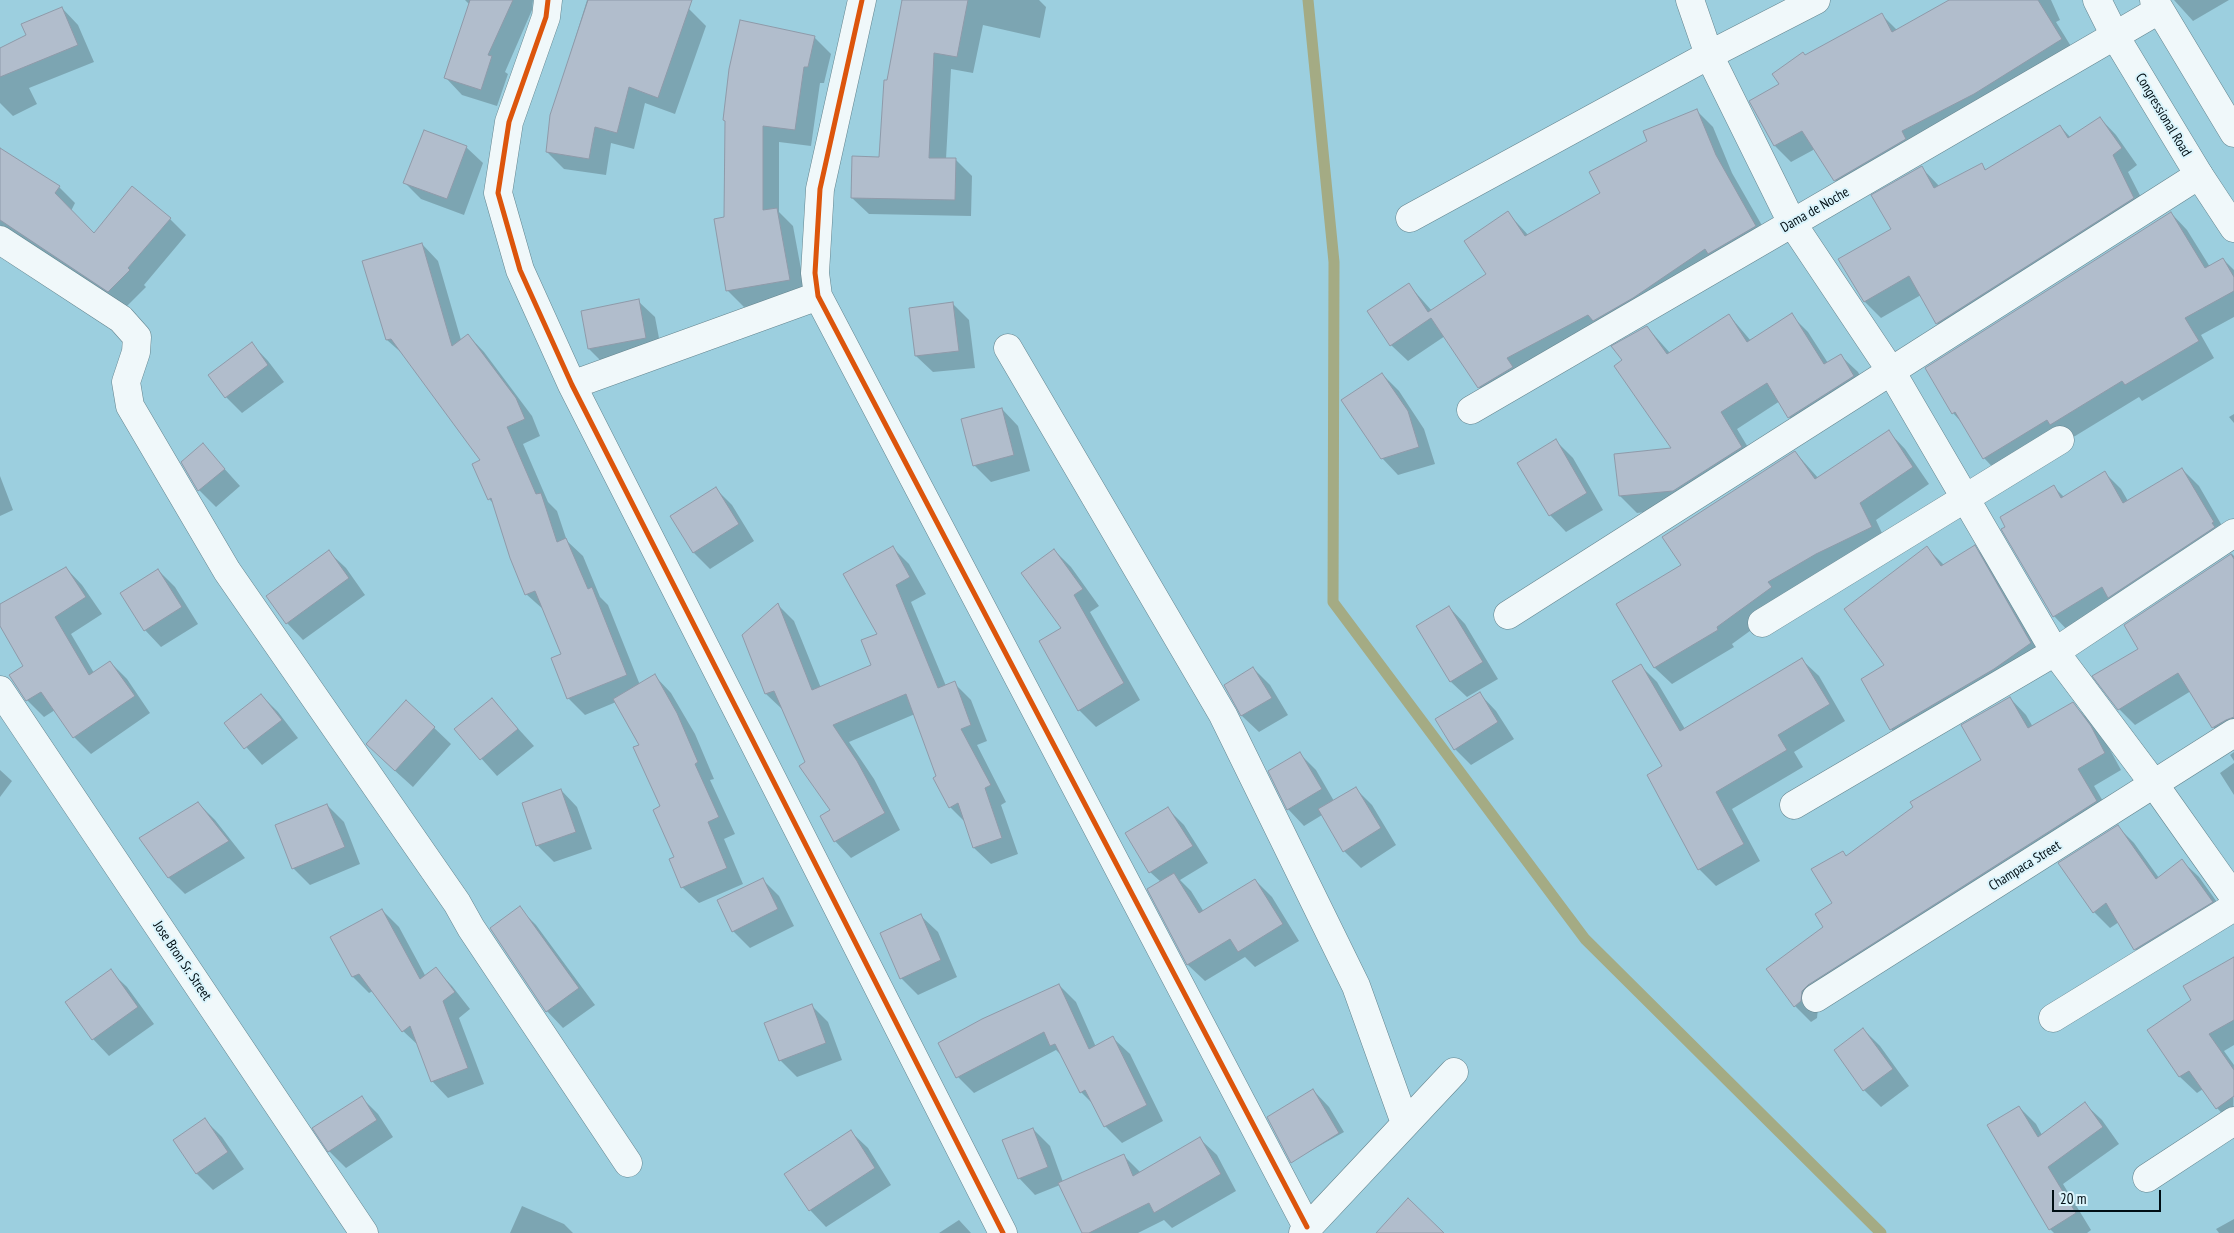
<!DOCTYPE html>
<html>
<head>
<meta charset="utf-8">
<style>
  body { margin:0 }
  #map { position:relative; width:2234px; height:1233px; overflow:hidden; background:#9ccfdf; font-family:"PT Sans Narrow",sans-serif }
  canvas { display:block }
  .scale { position:absolute; left:2052px; top:1190px; width:109px; height:22px; box-sizing:border-box; border:2px solid #000e14; border-top:0; padding-left:6px; font-size:15px; line-height:18px; white-space:nowrap; color:#000e14; -webkit-text-stroke:4px #daf4fc; paint-order:stroke }
</style>
</head>
<body>
<div id="map">
<canvas width="2234" height="1233"></canvas>
<div class="scale">20 m</div>
</div>
<script>
const g = document.querySelector('canvas').getContext('2d');
g.lineJoin = 'round';
function fill(path, color) {
  g.fillStyle = color;
  g.fill(path, 'evenodd');
}
function poly(rows) {
  const path = new Path2D();
  for (const r of rows) {
    path.moveTo(r[0], r[1]);
    for (let i = 2; i < r.length; i += 2) path.lineTo(r[i], r[i + 1]);
  }
  return path;
}
function trace(path, color, width, dash) {
  g.strokeStyle = color;
  g.lineWidth = width;
  g.lineCap = dash ? 'butt' : 'round';
  g.setLineDash(dash || []);
  g.stroke(path);
}
function label(font, color, halo, rows, align = 'center') {
  g.font = font + ' "PT Sans Narrow",sans-serif';
  g.lineWidth = 4;
  g.setLineDash([]);
  g.textBaseline = 'middle';
  g.strokeStyle = halo;
  g.fillStyle = color;
  for (const [text, x, y, turn = 0] of rows) {
    g.save();
    g.translate(x, y);
    g.rotate((+turn || 0) * Math.PI / 180);
    g.textAlign = isNaN(turn) ? turn : align;
    if (halo) g.strokeText(text, 0, 0);
    g.fillText(text, 0, 0);
    g.restore();
  }
}
fill(poly([
  [465,0,533,0,532,10,505,72,508,74,497,106,462,95,446,78,470,5],
  [587,0,653,0,689,9,706,26,675,114,645,103,634,149,611,143,606,175,564,169,547,152,555,103],
  [913,0,1039,0,1046,7,1040,38,983,25,973,73,951,69,946,159,956,160,972,176,971,216,869,214,852,198,880,158,888,81],
  [1951,0,2051,0,2060,20,2056,22,2077,56,1852,197,1835,180,1815,149,1791,162,1775,146,1751,101,1781,84,1805,56,1882,15,1897,30],
  [2174,0,2229,0,2193,21],
  [62,8,78,25,94,62,29,88,37,104,13,116,0,103,0,49,27,36],
  [814,37,831,54,824,83,820,83,811,146,779,142,779,212,793,226,806,296,744,307,728,291,726,122],
  [1696,110,1713,127,1732,173,1772,243,1495,404,1479,387,1445,336,1408,361,1391,345,1409,285,1432,311,1487,274,1508,213,1529,236,1602,193,1649,141],
  [2100,118,2116,135,2137,165,2128,172,2150,215,1953,340,1937,323,1921,295,1881,318,1865,302,1840,259,1892,230,1922,168,1940,187,1982,165,1987,171,2060,126,2071,138],
  [466,147,483,163,464,215,421,199,405,183],
  [0,160,59,187,75,203,71,211,94,234,170,219,186,235,144,285,146,287,125,308,75,275,68,268,0,225],
  [2171,213,2187,230,2210,267,2223,259,2234,270,2234,317,2201,335,2214,358,2142,401,2139,397,2067,441,2000,475,1984,458,1963,424,1953,413,1926,369],
  [422,244,438,261,461,340,468,335,484,352,532,416,540,436,523,444,548,502,557,511,567,541,583,556,600,597,608,605,640,685,655,676,671,693,695,734,714,779,710,780,735,834,724,839,743,884,699,903,682,887,662,807,641,745,616,702,585,715,568,698,563,654,544,610,526,594,494,504,489,499,482,460,405,356,387,340],
  [638,301,655,317,662,354,605,365,589,349],
  [952,303,969,320,975,368,933,372,916,356],
  [1729,315,1751,341,1791,315,1808,332,1828,363,1841,356,1858,372,1869,393,1806,434,1789,417,1780,401,1737,429,1758,464,1690,507,1637,513,1620,496,1616,455,1673,449,1623,360,1647,327,1670,353],
  [252,344,268,361,284,382,242,413,226,397],
  [1382,374,1399,391,1424,429,1435,464,1398,475,1382,458],
  [1002,409,1018,426,1030,471,991,482,974,465],
  [2234,414,2234,423,2229,417],
  [1889,432,1905,449,1929,484,1876,520,1887,544,1787,604,1732,644,1734,647,1672,684,1655,668,1618,605,1683,566,1795,452,1819,479],
  [1556,441,1573,458,1603,510,1566,532,1550,515],
  [203,445,240,486,216,507,199,490,183,462],
  [2182,469,2199,486,2232,543,2070,633,2054,616,2054,487,2064,497,2105,473,2121,489,2128,501],
  [0,476,13,510,0,516],
  [716,489,732,505,754,541,710,569,694,553,671,516],
  [1975,547,1991,564,2047,660,1908,746,1891,729,1886,666,1927,548,1944,565],
  [893,548,909,564,926,594,911,602,946,686,954,683,971,700,987,741,977,745,1006,802,1001,805,1018,854,991,864,974,848,966,823,950,807,915,714,849,742,874,779,900,830,851,858,835,841,832,811,806,763,783,710,766,694,778,605,794,621,821,688,873,666],
  [1054,550,1071,567,1099,606,1090,612,1140,700,1096,727,1079,710,1062,629],
  [329,552,346,568,365,595,303,640,287,623],
  [2232,554,2234,556,2234,742,2230,744,2213,727,2191,691,2135,725,2119,709,2140,649,2126,625],
  [66,568,82,585,102,614,71,634,94,673,110,662,127,679,150,713,91,754,74,737,55,710,44,717,27,700,25,667,0,623,0,606],
  [158,570,175,587,198,624,161,647,145,630],
  [1449,607,1465,624,1498,679,1467,697,1450,681],
  [1802,660,1819,676,1845,721,1794,752,1803,767,1732,809,1760,861,1716,886,1699,869,1640,665,1657,682,1685,729],
  [1253,668,1270,685,1288,715,1259,732,1242,716,1225,686],
  [1480,694,1496,711,1514,739,1471,765,1455,749],
  [261,695,278,712,298,738,262,765,225,723],
  [2010,698,2026,715,2033,727,2072,703,2089,720,2107,744,2121,770,2094,786,2113,818,1818,1008,1817,1018,1811,1022,1795,1006,1833,904,1843,852,1847,857,1983,760],
  [492,700,534,746,497,776,456,730],
  [406,701,451,744,413,787,384,761],
  [2234,752,2234,761,2230,755],
  [1299,753,1316,770,1334,801,1355,788,1372,805,1396,845,1361,868,1344,851,1322,815,1304,826,1288,809],
  [2234,763,2234,795,2220,773],
  [0,770,12,781,0,797],
  [561,790,577,807,592,849,554,862,537,845],
  [198,803,215,820,245,858,185,894,168,877],
  [327,805,344,822,360,864,310,885,293,868],
  [1167,808,1184,825,1208,863,1180,880,1191,891,1204,912,1255,880,1272,897,1299,941,1255,967,1245,957,1205,981,1188,965,1149,890,1161,882,1150,872],
  [2118,827,2134,843,2159,878,2182,861,2199,877,2229,919,2152,966,2135,949,2119,922,2110,928,2094,912],
  [763,880,779,896,794,926,750,948,733,931],
  [519,908,536,925,595,1005,563,1028,547,1011],
  [382,910,399,927,426,977,436,969,452,986,470,1009,459,1018,484,1084,448,1098,432,1081,419,1046,403,1031,373,991,369,993,353,977,332,937],
  [921,916,938,932,957,977,918,995,901,978],
  [2234,958,2234,1045,2224,1051,2234,1065,2233,1125,2217,1108,2203,1089,2197,1093,2180,1077,2149,1030,2193,1001],
  [110,971,127,987,154,1024,109,1056,93,1039],
  [1059,985,1076,1002,1096,1047,1113,1038,1130,1054,1163,1121,1122,1143,1105,1126,1094,1105,1081,1092,1063,1057,1056,1050,974,1093,958,1077],
  [812,1006,828,1022,842,1060,797,1077,780,1060],
  [1863,1029,1880,1046,1909,1086,1881,1107,1864,1090],
  [1313,1090,1329,1107,1344,1132,1298,1158],
  [361,1097,378,1114,393,1137,346,1168,329,1151],
  [2085,1104,2102,1120,2119,1144,2063,1184,2091,1230,2087,1233,2054,1233,2050,1229,2019,1107,2036,1124,2042,1135],
  [205,1120,222,1137,244,1169,213,1190,197,1174,175,1141],
  [1033,1129,1050,1146,1063,1182,1123,1155,1141,1173,1200,1139,1217,1155,1236,1191,1172,1228,1164,1220,1138,1233,1083,1233,1060,1185,1035,1195,1019,1178],
  [851,1132,868,1148,891,1185,826,1227,810,1210],
  [522,1206,564,1224,573,1233,510,1233],
  [2234,1219,2234,1233,2219,1233,2216,1229],
  [959,1220,971,1233,939,1233]
]), '#0003');
trace(poly([
  [1308,0,1334,262,1333,602,1585,939,1881,1233]
]), '#a4ab84', 11);
const building = poly([
  [470,0,513,0,488,55,492,56,481,90,444,78,470,0],
  [588,0,692,0,658,98,629,87,617,133,595,127,589,159,546,152,550,115,588,0],
  [902,0,968,0,957,57,934,53,929,158,956,158,955,200,851,198,852,156,879,157,884,80,887,80,902,0],
  [1949,0,2038,0,2062,39,1974,94,1902,131,1906,139,1834,181,1802,131,1774,146,1749,101,1779,84,1772,74,1803,52,1805,55,1882,13,1892,32,1949,0],
  [62,7,78,45,0,77,0,48,26,35,21,24,62,7],
  [740,20,815,36,808,67,804,67,795,130,763,126,763,210,777,208,790,280,726,291,714,219,724,217,725,121,723,120,729,69,740,20],
  [1697,109,1716,155,1756,226,1708,254,1705,249,1633,298,1593,321,1588,315,1507,358,1513,367,1478,388,1431,318,1390,346,1367,311,1409,283,1428,312,1486,274,1464,241,1508,211,1525,236,1600,193,1589,172,1647,141,1643,131,1697,109],
  [2100,117,2122,148,2113,155,2134,198,1936,324,1909,276,1864,302,1838,259,1891,229,1871,195,1922,166,1934,188,1982,163,1985,170,2060,125,2068,138,2100,117],
  [424,130,467,146,447,199,403,183,424,130],
  [0,148,60,186,55,193,94,233,132,186,171,218,128,268,130,270,108,292,0,220,0,148],
  [2171,212,2205,268,2223,258,2234,277,2234,291,2185,318,2199,341,2125,385,2122,381,2050,425,2047,420,1983,459,1955,412,1952,414,1925,368,2171,212],
  [422,243,452,346,468,334,516,398,525,419,507,427,536,494,541,493,557,542,566,538,588,589,592,587,627,675,567,699,551,658,561,654,535,591,525,595,510,558,491,498,488,500,472,464,480,460,391,339,386,340,362,261,422,243],
  [639,299,646,338,588,349,581,311,639,299],
  [953,302,959,351,915,356,909,308,953,302],
  [1792,313,1824,364,1841,354,1854,376,1788,418,1767,383,1721,412,1742,447,1673,491,1619,496,1614,454,1671,448,1614,366,1622,360,1611,346,1647,326,1667,354,1729,314,1747,342,1792,313],
  [252,342,268,365,225,398,208,375,252,342],
  [1382,373,1408,411,1419,447,1381,459,1341,400,1382,373],
  [1002,408,1014,455,973,466,961,419,1002,408],
  [1889,430,1913,467,1860,503,1872,527,1816,554,1768,582,1772,587,1717,627,1718,630,1654,668,1616,604,1681,565,1662,537,1795,451,1815,479,1889,430],
  [1556,439,1587,493,1549,516,1517,463,1556,439],
  [203,443,225,469,198,491,181,462,203,443],
  [2182,468,2214,522,2212,523,2215,527,2108,598,2102,587,2053,617,2001,529,2005,527,2000,517,2054,485,2061,498,2105,471,2123,503,2182,468],
  [716,487,739,524,693,553,670,516,716,487],
  [1975,545,2031,643,1994,669,1890,730,1861,679,1884,665,1844,609,1927,546,1941,566,1975,545],
  [893,546,910,577,896,585,938,688,955,681,971,725,961,729,991,785,985,788,1002,838,973,848,958,803,949,808,933,778,936,776,906,694,833,725,857,761,885,813,834,842,820,816,830,810,799,766,805,762,774,691,765,694,742,635,778,603,812,690,871,665,861,640,877,634,843,574,893,546],
  [1054,549,1083,589,1074,595,1124,683,1078,711,1039,641,1061,628,1021,573,1054,549],
  [329,550,349,578,286,624,266,596,329,550],
  [2231,554,2234,559,2234,717,2226,720,2212,728,2178,673,2118,710,2092,676,2138,649,2124,625,2231,554],
  [66,567,86,597,55,617,89,675,110,661,135,696,73,738,41,692,26,701,15,684,9,675,23,666,0,626,0,604,66,567],
  [158,569,182,607,144,631,120,593,158,569],
  [1449,606,1483,662,1450,682,1416,626,1449,606],
  [1802,658,1830,704,1778,735,1787,750,1716,792,1744,844,1698,870,1647,775,1662,766,1612,681,1641,664,1680,731,1802,658],
  [1253,667,1272,698,1241,716,1224,685,1253,667],
  [655,674,677,713,698,762,695,764,719,817,708,822,727,868,681,888,669,859,674,857,653,810,660,806,633,747,639,745,613,699,655,674],
  [1480,692,1498,722,1454,750,1435,719,1480,692],
  [261,694,282,720,244,749,224,723,261,694],
  [2010,697,2028,728,2073,702,2091,726,2105,753,2078,769,2097,801,1808,985,1802,991,1801,1001,1794,1007,1766,969,1823,927,1815,914,1832,903,1811,869,1843,851,1846,856,1913,807,1910,802,1981,760,1961,725,2010,697],
  [492,698,518,729,480,760,454,729,492,698],
  [406,700,435,727,395,771,366,744,406,700],
  [1300,752,1322,789,1287,810,1268,771,1300,752],
  [1356,787,1381,828,1343,852,1318,809,1356,787],
  [561,789,576,832,536,846,522,803,561,789],
  [198,802,229,841,168,878,139,838,198,802],
  [327,804,345,847,292,869,275,825,327,804],
  [1168,807,1193,846,1149,873,1125,833,1168,807],
  [2118,825,2156,879,2182,859,2213,902,2134,950,2106,903,2093,913,2058,863,2118,825],
  [1174,873,1199,913,1255,879,1283,924,1238,952,1230,939,1187,965,1147,889,1174,873],
  [763,878,778,909,732,932,717,900,763,878],
  [520,906,579,988,546,1012,490,928,520,906],
  [382,909,420,979,436,967,455,992,443,1001,468,1068,431,1082,410,1026,402,1032,359,974,352,977,330,937,382,909],
  [921,914,941,960,900,979,880,933,921,914],
  [2234,957,2234,1020,2209,1034,2234,1070,2234,1096,2216,1109,2189,1071,2179,1077,2147,1030,2191,1000,2183,986,2234,957],
  [111,969,138,1007,92,1040,65,1002,111,969],
  [1059,984,1089,1049,1113,1036,1147,1105,1104,1127,1085,1090,1080,1093,1055,1044,1050,1046,1044,1032,956,1078,938,1043,982,1019,1059,984],
  [812,1004,826,1043,779,1061,764,1023,812,1004],
  [1863,1028,1893,1069,1863,1091,1834,1050,1863,1028],
  [1313,1089,1339,1133,1291,1163,1267,1117,1313,1089],
  [362,1096,377,1120,328,1152,312,1128,362,1096],
  [2085,1102,2103,1127,2048,1167,2076,1213,2049,1230,1987,1125,2019,1106,2038,1137,2085,1102],
  [205,1118,228,1152,196,1174,173,1140,205,1118],
  [1033,1128,1048,1167,1018,1179,1002,1140,1033,1128],
  [851,1130,875,1168,809,1211,784,1174,851,1130],
  [1200,1137,1221,1174,1154,1213,1149,1203,1089,1233,1082,1233,1058,1183,1124,1154,1133,1176,1200,1137],
  [1408,1198,1444,1233,1376,1233,1408,1198]
]);
fill(building, '#b1bdcc');
trace(building, '#8e9aa9', 1);
const minor = poly([
  [548,0,546,17,509,122,498,193,520,270,572,385,1003,1233],
  [862,0,820,189,815,273,818,296,1307,1227],
  [1690,0,1709,55,1792,223,1891,371,2055,652,2154,784,2234,897],
  [1410,218,1709,55,1816,0],
  [0,240,121,319,137,337,136,352,126,382,130,406,227,571,457,903,471,928,628,1163],
  [1008,348,1223,715,1356,986,1405,1123],
  [572,385,818,296],
  [1471,410,2159,10],
  [1508,615,2199,175],
  [1762,623,2060,440],
  [0,690,364,1233],
  [1794,805,2055,652,2234,533],
  [1816,998,2234,733],
  [2053,1018,2234,907],
  [2147,1178,2234,1121],
  [1303,1233,1454,1072]
]);
const major = poly([
  [2097,0,2115,36,2199,175,2234,228],
  [2154,0,2234,133]
]);
trace(minor, '#63848e', 29);
trace(major, '#63848e', 29);
trace(minor, '#f0f8fa', 28);
trace(major, '#f0f8fa', 28);
trace(poly([
  [548,0,546,17,509,122,498,193,520,270,572,385,1003,1233],
  [862,0,820,189,815,273,818,296,1307,1227]
]), '#dc550c', 5);
label('14px', '#000e14', '#daf4fc', [
  ["Congressional Road",2163,115,59],
  ["Dama de Noche",1815,210,-30],
  ["Champaca Street",2025,866,-32],
  ["Jose Bron Sr. Street",182,961,56]
]);
</script>
</body>
</html>
